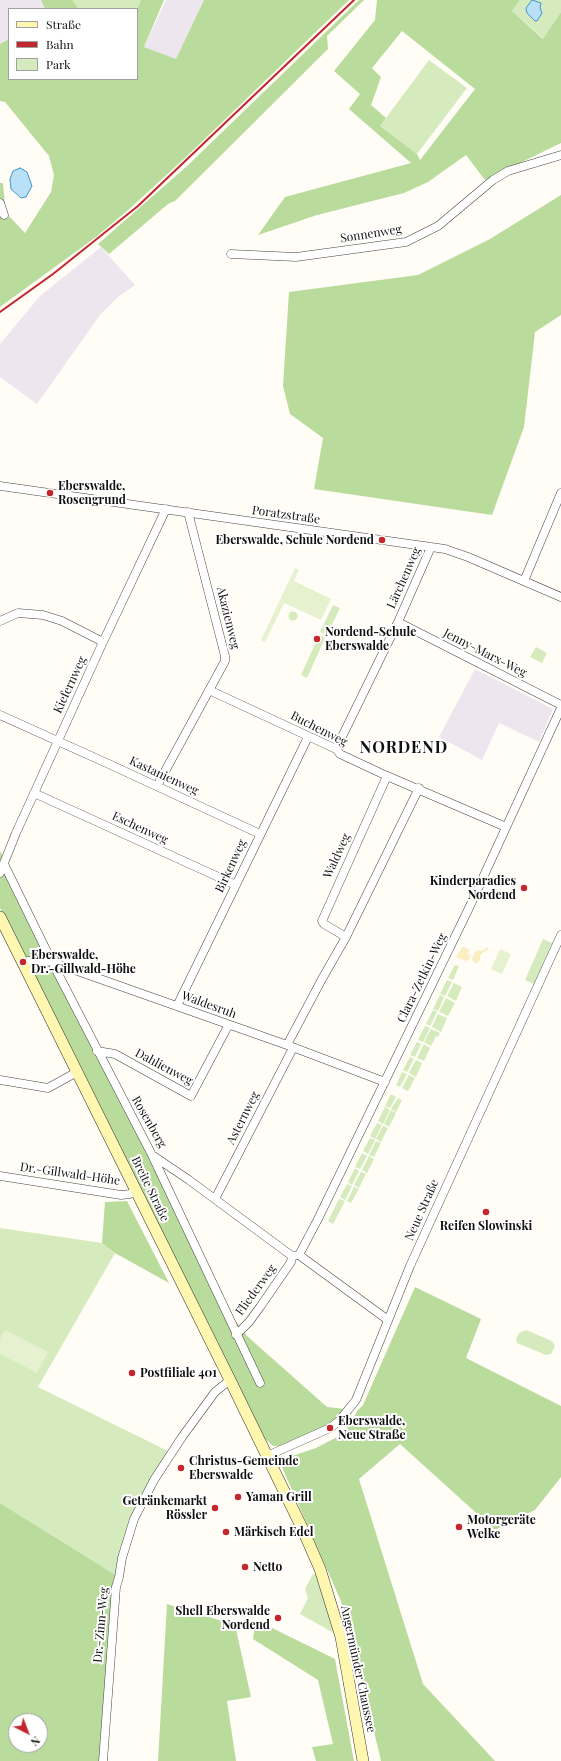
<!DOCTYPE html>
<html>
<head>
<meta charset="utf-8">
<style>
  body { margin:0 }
  #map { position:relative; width:561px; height:1761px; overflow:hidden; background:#fffdf5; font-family:"Playfair Display",serif }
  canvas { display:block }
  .legend { position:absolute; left:8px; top:8px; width:130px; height:72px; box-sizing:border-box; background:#fff; border:1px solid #a0a0a0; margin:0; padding:5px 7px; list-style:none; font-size:12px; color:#111 }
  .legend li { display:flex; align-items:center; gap:8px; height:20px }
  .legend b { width:20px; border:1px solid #a0a0a0 }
  .north { position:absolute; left:8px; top:1713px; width:40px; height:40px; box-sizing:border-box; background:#fff; border:1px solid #a0a0a0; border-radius:50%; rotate:138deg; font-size:11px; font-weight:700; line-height:16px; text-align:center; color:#111 }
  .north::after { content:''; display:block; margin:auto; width:14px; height:18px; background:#c4262e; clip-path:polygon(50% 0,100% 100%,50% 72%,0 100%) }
</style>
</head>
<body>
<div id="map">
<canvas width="561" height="1761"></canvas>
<ul class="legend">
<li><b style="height:5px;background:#fff6b0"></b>Straße</li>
<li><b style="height:5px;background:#c4262e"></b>Bahn</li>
<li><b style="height:11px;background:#d5ebbd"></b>Park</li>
</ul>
<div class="north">N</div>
</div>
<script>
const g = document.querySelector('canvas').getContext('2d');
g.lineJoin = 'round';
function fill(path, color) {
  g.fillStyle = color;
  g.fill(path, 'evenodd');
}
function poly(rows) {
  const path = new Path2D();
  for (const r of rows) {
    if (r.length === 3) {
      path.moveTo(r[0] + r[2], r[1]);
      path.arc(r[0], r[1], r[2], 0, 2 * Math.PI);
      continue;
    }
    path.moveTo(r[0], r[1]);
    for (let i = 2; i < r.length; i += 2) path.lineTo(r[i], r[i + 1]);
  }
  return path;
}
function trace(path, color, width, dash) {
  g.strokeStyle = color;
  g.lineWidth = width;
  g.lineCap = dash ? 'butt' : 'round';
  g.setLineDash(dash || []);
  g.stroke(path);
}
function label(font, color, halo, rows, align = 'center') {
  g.font = font + ' "Playfair Display",serif';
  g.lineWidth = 4;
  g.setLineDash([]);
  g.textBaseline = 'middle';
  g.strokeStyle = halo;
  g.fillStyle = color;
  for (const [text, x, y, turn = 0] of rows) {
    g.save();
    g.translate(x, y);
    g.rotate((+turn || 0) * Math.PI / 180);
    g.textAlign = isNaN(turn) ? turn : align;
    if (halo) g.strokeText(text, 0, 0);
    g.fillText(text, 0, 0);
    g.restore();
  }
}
fill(poly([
  [0,0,41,0,45,9,9,9,9,39,0,44],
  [166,0,204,0,176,60,144,47],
  [101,247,135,285,118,297,100,315,37,404,0,377,0,344,40,296],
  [475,669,553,709,539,742,499,723,482,760,439,737]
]), '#eee6ef');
fill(poly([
  [54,0,141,0,137,9,79,9,76,6],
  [520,0,561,0,561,12,544,39,512,11],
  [429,60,467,88,417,154,380,126],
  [333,605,340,608,327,635,320,632],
  [293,616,4.5],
  [319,635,325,638,307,678,301,675],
  [536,647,547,653,542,663,530,657],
  [543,939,552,943,534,984,525,980],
  [455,965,459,966,453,980,448,978],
  [447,980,452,982,445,996,440,994],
  [454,983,462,987,456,1001,447,996],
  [440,995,444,997,438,1011,433,1009],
  [446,998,455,1003,448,1016,439,1012],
  [433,1010,437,1012,430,1026,426,1024],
  [438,1014,447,1018,441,1032,432,1027],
  [425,1026,430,1028,423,1042,418,1040],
  [431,1029,440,1033,438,1037,436,1036,431,1046,424,1042],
  [417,1042,421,1044,415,1057,410,1055],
  [424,1044,430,1048,424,1061,417,1058],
  [410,1057,414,1059,407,1072,403,1070],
  [416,1060,422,1063,416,1077,409,1073],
  [402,1072,407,1074,400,1087,396,1085],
  [409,1075,415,1078,408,1091,402,1088],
  [391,1094,396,1097,390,1108,385,1106],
  [398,1098,402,1100,396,1112,391,1109],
  [385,1107,390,1110,383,1124,378,1121],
  [391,1110,396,1113,389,1127,384,1124],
  [377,1123,382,1125,375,1139,370,1136],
  [383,1126,388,1128,381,1142,376,1139],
  [370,1138,375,1140,368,1154,363,1151],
  [376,1141,381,1143,374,1157,369,1155],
  [362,1153,367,1156,360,1169,355,1167],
  [369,1156,374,1159,367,1173,362,1170],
  [355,1168,359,1171,352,1185,348,1182],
  [361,1172,366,1174,359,1188,354,1185],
  [347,1184,352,1186,345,1200,340,1197],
  [354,1187,359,1189,351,1203,347,1201],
  [339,1199,345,1201,333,1224,328,1221],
  [0,1228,102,1243,115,1253,38,1387,172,1453,134,1519,119,1577,0,1503],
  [526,1330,552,1341,555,1346,551,1354,546,1355,517,1343,516,1339,519,1333],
  [313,1574,318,1575,334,1629,332,1632,300,1614,308,1598,305,1589]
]), '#d5ebbd');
fill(poly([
  [41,0,72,0,79,9,45,9],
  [141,0,164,0,144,47,176,59,204,0,349,0,185,158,127,211,96,237,0,307,0,183,3,183,5,205,8,215,25,233,51,192,54,175,49,156,5,102,0,101,0,44,9,39,9,79,137,79,137,9],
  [359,0,364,0,327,36,328,49,175,201,168,204,109,254,98,244,186,167],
  [377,0,520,0,512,11,543,39,561,12,561,143,485,180,466,155,428,182,404,193,317,215,258,235,285,197,411,163,349,109,360,94,334,71,375,20],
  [402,31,475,89,420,160,417,154,380,126,386,118,371,105,381,77,372,68],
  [561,195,561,315,535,332,524,427,492,515,314,489,323,438,290,414,283,386,289,292,418,275,490,239],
  [0,851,57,968,231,1315,247,1336,327,1407,345,1409,337,1418,312,1434,282,1446,273,1446,266,1440,259,1431,0,908],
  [127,1201,169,1283,115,1253,102,1243,105,1202],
  [415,1287,481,1319,466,1358,561,1406,561,1477,535,1510,495,1530,400,1444,359,1479,423,1684,495,1761,381,1761,349,1624,340,1599,281,1465,286,1458,316,1448,341,1435,349,1425,358,1410,363,1405],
  [0,1503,119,1577,103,1761,0,1761],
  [16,1721,40,1721,40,1745,16,1745],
  [167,1604,235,1625,251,1697,227,1701,236,1761,158,1761],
  [256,1620,335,1659,354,1761,316,1761,312,1747,333,1744,318,1680,253,1639]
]), '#b9dc9c');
fill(poly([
  [463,946,469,950,468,954,471,956,469,957,470,959,466,961,456,957],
  [487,947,489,949,481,954,480,960,476,964,473,961,472,958,475,952,479,950,482,951]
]), '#fbeec1');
fill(poly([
  [295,568,299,570,294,581,331,599,321,620,284,603,265,642,261,640],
  [500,949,511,954,502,974,491,969],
  [5,1330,48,1352,37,1373,0,1354,0,1339]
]), '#e6f2cf');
const water = poly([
  [532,0,541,3,540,8,542,13,537,21,535,21,527,13,526,8,532,0],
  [20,168,27,172,32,186,26,197,21,198,11,189,10,179,13,171,20,168]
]);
fill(water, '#b9e0f7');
trace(water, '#3f96cf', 1);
const minor = poly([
  [0,203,4,215],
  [231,254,296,257,406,242,438,226,493,180,508,171,561,155],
  [0,486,445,549,468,557,561,597],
  [524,581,561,493],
  [0,621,18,613,43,615,62,621,103,642],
  [398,622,561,705],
  [209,690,336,749,340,754,387,776,506,827],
  [0,715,111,765,260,834],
  [336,749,398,622,431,547],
  [157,786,225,661,225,656,188,512],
  [34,793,236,885],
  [4,864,52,962,152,1155,189,1180,292,1256,299,1255,388,1320],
  [0,873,16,833,103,642,166,509],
  [346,937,324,924,322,921,387,776],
  [23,962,35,960,52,962,287,1045,385,1082],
  [177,1006,308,737],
  [287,1045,322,979,346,937,419,788],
  [97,1051,115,1054,191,1096,228,1026],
  [0,1080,48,1088,77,1072],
  [152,1155,260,1383],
  [0,1176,121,1195,130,1194,137,1190],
  [215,1199,293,1048],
  [299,1255,318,1219,469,908,561,708],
  [236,1335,249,1322,260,1307,291,1262,292,1256],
  [267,1456,330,1428,339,1421,356,1400,410,1266,561,935],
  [103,1761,116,1587,119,1577,122,1558,134,1519,154,1480,182,1437,215,1392,230,1380]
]);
const secondary = poly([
  [0,917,230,1380,303,1530,320,1569,341,1637,363,1761]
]);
trace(minor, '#444', 9);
trace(secondary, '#333', 12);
trace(minor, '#fff', 8);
trace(secondary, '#fff6b0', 11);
trace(poly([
  [0,312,53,274,138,206,354,0]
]), '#c4262e', 2);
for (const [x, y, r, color] of [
  [50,493,4,"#c4262e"],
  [382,540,4,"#c4262e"],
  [317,639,4,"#c4262e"],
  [524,888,4,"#c4262e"],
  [23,962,4,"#c4262e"],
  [486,1212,4,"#c4262e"],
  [132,1373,4,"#c4262e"],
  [330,1428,4,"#c4262e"],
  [181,1468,4,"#c4262e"],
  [238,1497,4,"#c4262e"],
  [215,1508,4,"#c4262e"],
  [459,1527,4,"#c4262e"],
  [226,1532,4,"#c4262e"],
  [245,1567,4,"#c4262e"],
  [278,1618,4,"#c4262e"]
]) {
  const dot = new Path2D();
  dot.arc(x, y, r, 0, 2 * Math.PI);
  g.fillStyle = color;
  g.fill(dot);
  trace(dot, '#fff', 1.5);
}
label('12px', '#111', '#fff', [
  ["Sonnenweg",371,234,-9],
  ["Poratzstraße",286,515,8],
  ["Lärchenweg",404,578,-66],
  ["Akazienweg",228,618,76],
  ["Jenny-Marx-Weg",485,653,27],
  ["Kiefernweg",70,685,-65],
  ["Buchenweg",319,729,27],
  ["Kastanienweg",164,776,25],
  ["Eschenweg",140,828,25],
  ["Waldweg",337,856,-65],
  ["Birkenweg",231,866,-65],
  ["Clara-Zetkin-Weg",422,978,-64],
  ["Waldesruh",209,1005,20],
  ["Dahlienweg",164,1067,28],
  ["Asternweg",243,1118,-63],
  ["Rosenberg",149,1122,60],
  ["Dr.-Gillwald-Höhe",70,1174,8],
  ["Breite Straße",150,1189,64],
  ["Neue Straße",422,1210,-66],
  ["Fliederweg",256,1290,-54],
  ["Dr.-Zinn-Weg",101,1625,-85],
  ["Angermünder Chaussee",358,1669,78]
]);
label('bold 12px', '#111', '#fff', [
  ["Eberswalde,",58,486],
  ["Rosengrund",58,500],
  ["Eberswalde, Schule Nordend",374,540,"right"],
  ["Nordend-Schule",325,632],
  ["Eberswalde",325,646],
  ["Kinderparadies",516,881,"right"],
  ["Nordend",516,895,"right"],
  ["Eberswalde,",31,955],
  ["Dr.-Gillwald-Höhe",31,969],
  ["Reifen Slowinski",486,1226,"center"],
  ["Postfiliale 401",140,1373],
  ["Eberswalde,",338,1421],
  ["Neue Straße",338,1435],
  ["Christus-Gemeinde",189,1461],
  ["Eberswalde",189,1475],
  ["Yaman Grill",246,1497],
  ["Getränkemarkt",207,1501,"right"],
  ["Rössler",207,1515,"right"],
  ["Motorgeräte",467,1520],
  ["Welke",467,1534],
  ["Märkisch Edel",234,1532],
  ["Netto",253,1567],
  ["Shell Eberswalde",270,1611,"right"],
  ["Nordend",270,1625,"right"]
], 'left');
g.letterSpacing = '1px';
label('bold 16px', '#111', '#fff', [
  ["NORDEND",404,748]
]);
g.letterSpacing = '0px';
</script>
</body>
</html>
